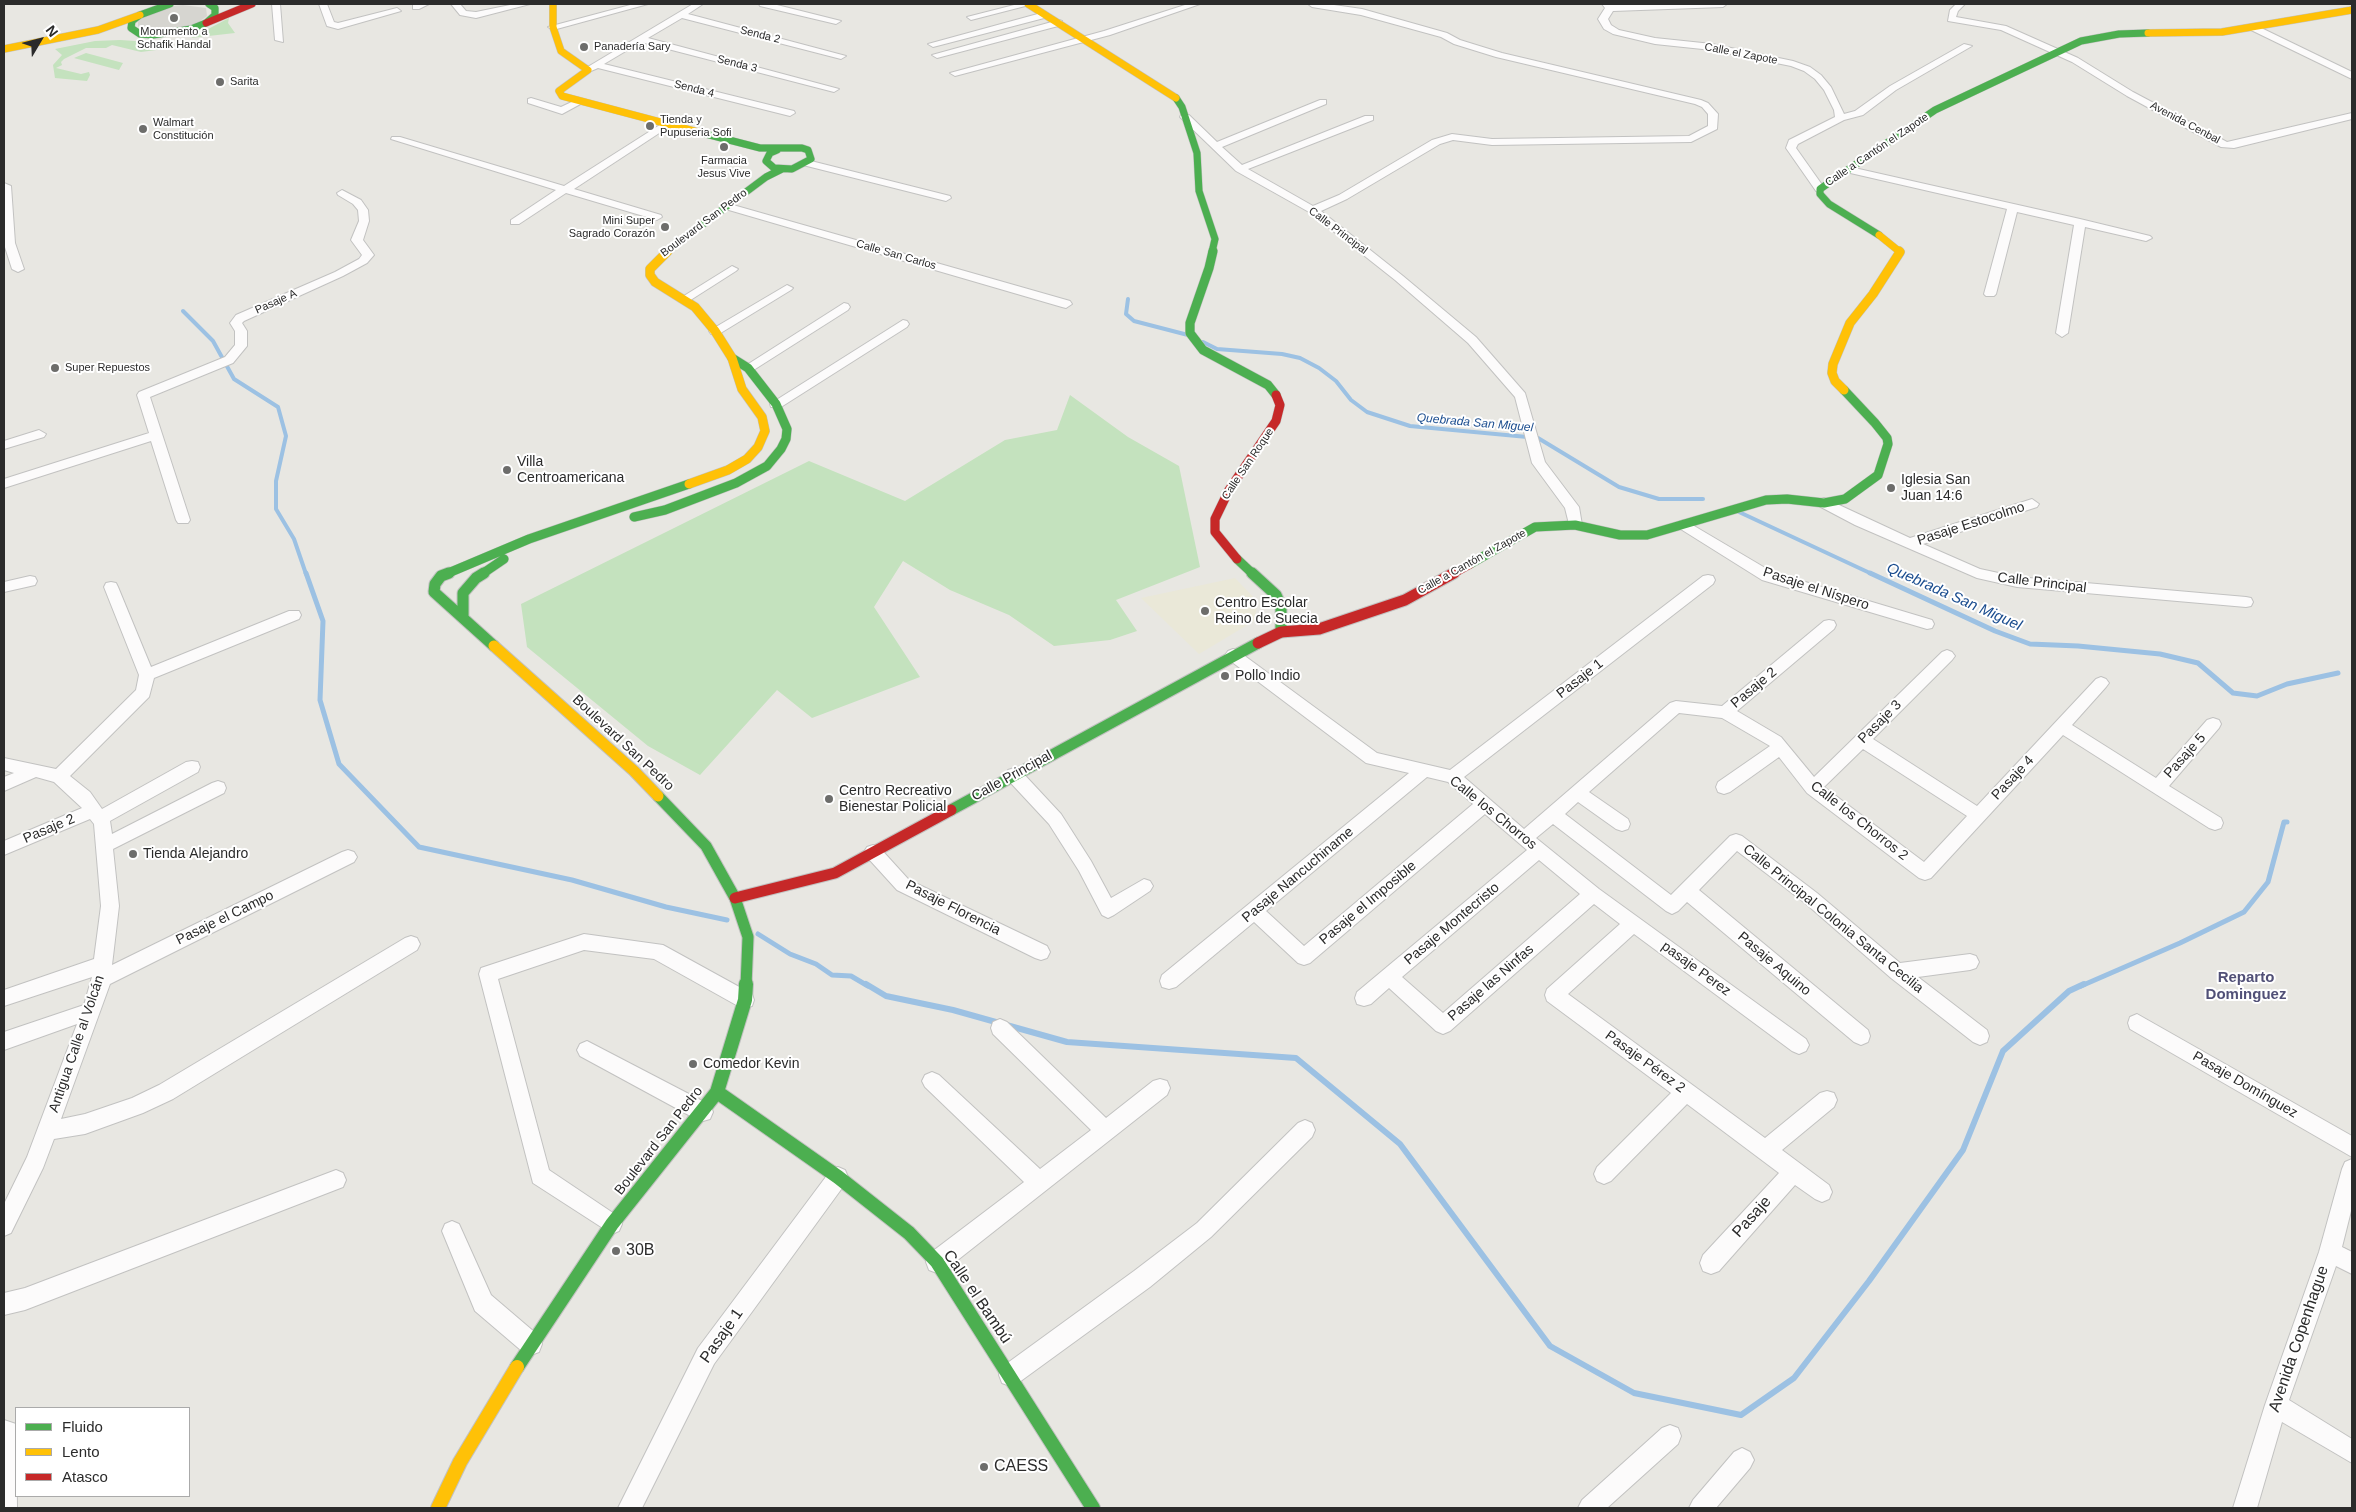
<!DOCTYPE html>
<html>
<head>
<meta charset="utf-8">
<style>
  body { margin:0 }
  #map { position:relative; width:2356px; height:1512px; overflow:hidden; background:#e8e7e2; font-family:Arial,sans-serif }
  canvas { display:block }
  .frame { position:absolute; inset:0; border:5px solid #2b2b2b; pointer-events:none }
  .legend { position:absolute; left:15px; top:1407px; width:175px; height:90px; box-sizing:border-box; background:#fff; border:1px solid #aaa; margin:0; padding:6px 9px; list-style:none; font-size:15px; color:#2b2b2b }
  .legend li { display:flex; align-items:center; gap:10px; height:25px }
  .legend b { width:25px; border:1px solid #aaa }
  .north { position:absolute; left:15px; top:15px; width:50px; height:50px; -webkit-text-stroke:4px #fff; paint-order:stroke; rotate:53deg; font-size:14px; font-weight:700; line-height:20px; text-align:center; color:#2b2b2b }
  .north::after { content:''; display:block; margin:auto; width:18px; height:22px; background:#2b2b2b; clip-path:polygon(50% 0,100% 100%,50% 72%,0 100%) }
</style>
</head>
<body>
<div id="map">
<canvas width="2356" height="1512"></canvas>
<div class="frame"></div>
<ul class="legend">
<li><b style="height:6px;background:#4caf50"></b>Fluido</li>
<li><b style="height:6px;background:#ffc107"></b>Lento</li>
<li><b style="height:6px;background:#c62828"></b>Atasco</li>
</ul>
<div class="north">N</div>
</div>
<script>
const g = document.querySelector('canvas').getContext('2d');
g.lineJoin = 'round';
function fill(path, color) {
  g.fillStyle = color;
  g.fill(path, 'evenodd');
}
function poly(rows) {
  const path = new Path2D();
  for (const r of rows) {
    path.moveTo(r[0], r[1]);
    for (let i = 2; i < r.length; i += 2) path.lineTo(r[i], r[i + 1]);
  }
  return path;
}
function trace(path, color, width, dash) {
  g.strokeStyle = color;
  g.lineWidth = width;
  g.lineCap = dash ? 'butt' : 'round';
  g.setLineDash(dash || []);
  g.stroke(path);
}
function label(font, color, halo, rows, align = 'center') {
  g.font = font + ' Arial,sans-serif';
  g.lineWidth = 4;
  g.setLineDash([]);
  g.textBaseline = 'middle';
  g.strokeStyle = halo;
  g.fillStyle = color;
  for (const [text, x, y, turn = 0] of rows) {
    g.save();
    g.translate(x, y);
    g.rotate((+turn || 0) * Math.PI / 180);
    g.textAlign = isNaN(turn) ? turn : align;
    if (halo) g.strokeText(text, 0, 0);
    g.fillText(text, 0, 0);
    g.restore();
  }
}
fill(poly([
  [1235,578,1258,602,1254,621,1199,654,1141,598]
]), '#eae8d8');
fill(poly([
  [229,18,228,23,235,33,191,38],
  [120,40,150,42,164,49,141,52,112,45,106,48,86,48,64,59,61,62,62,65,56,68,81,74,89,72,90,75,87,81,55,78,53,65,62,55,55,49,95,41],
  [86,53,123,63,119,70,74,58],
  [1070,395,1128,437,1179,466,1200,567,1116,600,1137,631,1110,640,1054,646,1009,615,950,590,903,561,874,607,920,677,812,718,777,690,700,775,648,746,527,647,521,604,809,461,905,501,1005,440,1057,430]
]), '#c4e2be');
fill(poly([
  [183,5,206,8,207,16,195,25,159,32,141,30,138,26,138,22,143,17,173,6]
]), '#d6d5d0');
trace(poly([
  [1128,299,1126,314,1134,321,1188,335],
  [183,311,213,341,234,379,278,407,286,436,276,481,276,509,294,539,306,574],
  [1203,342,1217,349,1282,354,1300,358,1319,368,1336,381,1351,400,1367,412,1410,426,1538,438,1619,487,1659,499,1703,499],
  [1739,512,1872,574]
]), '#9cc1e3', 4);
trace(poly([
  [306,573,323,621,320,700,339,764,419,847,572,880,666,907,727,920],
  [1870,573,1995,631,2030,644,2078,646,2160,654,2198,663,2233,693,2257,696,2287,684,2338,673],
  [758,934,790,954,816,964,832,975,851,976,868,986],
  [2081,986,2180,943,2244,912,2268,882,2284,822,2287,822]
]), '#9cc1e3', 5);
trace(poly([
  [866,984,886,996,953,1010,1067,1042,1296,1058,1400,1144,1550,1346,1634,1393,1741,1415,1794,1378,1869,1281,1963,1150,2003,1051,2069,991,2084,984]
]), '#9cc1e3', 6);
const street = poly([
  [272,4,280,4,283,42,275,40,272,4],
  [319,4,327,4,334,22,338,23,397,8,401,11,338,29,327,26,319,4],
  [417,4,429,4,419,9,413,9,413,5,417,4],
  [451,4,460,4,466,11,476,12,515,4,530,4,476,18,460,15,451,4],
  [634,4,648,4,553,30,548,27,634,4],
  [693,4,703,4,688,14,846,56,841,59,682,18,648,38,839,89,834,92,641,42,604,64,794,111,795,113,790,116,598,68,591,71,586,68,693,4],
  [759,4,773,4,841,21,836,24,760,6,759,4],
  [1018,4,1033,4,971,20,967,17,1018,4],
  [1188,4,1200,4,1110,35,955,76,950,73,1104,31,1188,4],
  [1308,4,1327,4,1362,9,1447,33,1460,40,1502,53,1701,100,1708,103,1718,114,1717,129,1691,142,1492,145,1453,140,1440,144,1347,199,1321,211,1403,276,1476,337,1525,393,1545,462,1579,507,1582,525,1580,528,1570,528,1565,508,1532,463,1515,397,1468,343,1395,280,1309,212,1236,171,1180,117,1181,115,1189,115,1217,142,1320,100,1326,100,1326,104,1222,147,1242,165,1365,116,1373,116,1373,120,1248,169,1313,206,1339,195,1432,140,1452,134,1492,139,1689,136,1708,126,1708,114,1702,107,1695,104,1496,57,1454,44,1441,37,1361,15,1312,7,1308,4],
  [1602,4,1727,4,1723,7,1613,11,1608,19,1611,25,1619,30,1655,38,1712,44,1793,61,1810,67,1821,75,1831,87,1844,114,1855,111,1890,86,1964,44,1972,46,1896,90,1863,115,1844,120,1798,144,1796,148,1825,189,1820,192,1816,191,1786,148,1789,140,1835,117,1834,110,1824,90,1815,79,1804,71,1791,66,1712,50,1655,44,1613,34,1604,29,1598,19,1605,8,1602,4],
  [1956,4,1965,4,1958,11,1956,17,2006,26,2078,58,2133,92,2227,142,2352,113,2352,119,2234,148,2221,147,2127,96,2072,62,2001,30,1948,21,1950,10,1956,4],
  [1045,12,1049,15,1048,17,933,47,928,44,1045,12],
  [1059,20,1062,21,1062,25,937,58,932,55,1059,20],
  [2249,25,2255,25,2352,72,2352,79,2249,29,2249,25],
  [531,98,561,107,578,99,584,99,586,101,562,114,528,103,528,99,531,98],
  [666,121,671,124,670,126,574,189,661,215,662,217,657,220,566,193,519,224,511,224,511,220,556,190,391,139,392,137,400,137,564,186,666,121],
  [807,160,950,196,951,198,946,201,803,165,802,163,807,160],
  [1850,167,2080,219,2150,236,2152,238,2146,241,2085,227,2068,333,2062,337,2056,333,2074,225,2017,212,1996,294,1994,296,1986,296,1984,294,2007,209,1846,172,1845,170,1850,167],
  [4,183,11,186,15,243,24,269,18,272,12,269,4,244,4,183],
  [342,190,361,200,368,210,369,221,363,240,374,255,367,263,343,276,244,321,242,323,247,331,247,346,233,363,150,397,190,520,188,523,178,523,176,520,151,441,4,488,4,479,149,433,137,395,139,392,225,357,235,345,235,331,230,323,236,315,335,272,359,259,362,255,351,240,359,221,358,210,353,204,338,195,337,193,342,190],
  [726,203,1070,301,1072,304,1066,308,1062,307,722,208,721,206,726,203],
  [732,266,738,269,736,271,689,301,685,303,679,299,732,266],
  [787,285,793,288,791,290,719,334,711,334,709,331,787,285],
  [844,303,848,304,850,307,848,310,752,371,748,372,742,368,844,303],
  [903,320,907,321,909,324,907,327,781,407,771,407,770,404,903,320],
  [39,430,46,434,44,437,4,449,4,441,39,430],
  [1824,498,1910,538,2032,499,2039,504,2037,507,1923,544,1980,569,2017,577,2246,597,2251,598,2253,602,2251,606,2246,607,2017,587,1977,578,1855,525,1819,506,1817,503,1819,500,1824,498],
  [1684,520,1772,572,1932,620,1934,624,1932,628,1927,629,1762,580,1679,528,1677,525,1679,522,1684,520],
  [1708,575,1713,576,1715,580,1713,584,1464,777,1524,829,1670,703,1676,701,1722,706,1824,621,1829,620,1834,621,1836,625,1834,629,1737,711,1781,737,1814,777,1942,652,1947,650,1952,652,1955,656,1952,660,1873,739,1977,806,2096,679,2101,677,2106,679,2109,683,2106,687,2072,725,2156,778,2207,720,2213,718,2219,720,2221,724,2219,728,2169,786,2221,818,2223,823,2221,828,2215,830,2209,828,2063,735,1931,878,1925,880,1919,878,1807,793,1779,757,1730,792,1724,794,1718,792,1716,787,1718,782,1770,746,1722,718,1679,713,1589,792,1628,819,1630,824,1628,829,1622,831,1616,829,1578,802,1565,814,1671,895,1730,836,1736,834,1742,836,1817,893,1900,963,1970,954,1976,956,1979,962,1976,968,1970,970,1918,977,1987,1030,1989,1036,1987,1042,1980,1045,1973,1042,1891,978,1805,903,1737,851,1699,890,1868,1030,1870,1036,1868,1042,1861,1045,1854,1042,1687,902,1678,911,1672,914,1666,911,1553,824,1536,838,1599,889,1806,1039,1809,1045,1806,1051,1799,1054,1792,1051,1634,934,1568,994,1765,1138,1820,1093,1827,1091,1834,1093,1837,1100,1834,1107,1782,1150,1829,1185,1832,1192,1829,1199,1822,1202,1815,1199,1795,1185,1719,1271,1711,1274,1703,1271,1700,1263,1703,1255,1779,1173,1687,1104,1611,1181,1604,1184,1597,1181,1594,1174,1597,1167,1671,1093,1547,1001,1545,995,1547,989,1620,924,1594,904,1450,1031,1443,1034,1436,1031,1389,988,1371,1004,1364,1006,1357,1004,1355,998,1357,992,1527,850,1485,814,1310,963,1304,965,1298,963,1254,922,1176,987,1169,989,1162,987,1160,981,1162,975,1409,773,1366,763,1228,659,1225,655,1228,651,1233,649,1238,651,1377,753,1450,770,1703,576,1708,575],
  [1863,749,1967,816,1924,862,1824,787,1863,749],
  [1427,777,1448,782,1473,804,1304,946,1266,911,1427,777],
  [1539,860,1580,894,1443,1013,1402,977,1539,860],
  [30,576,35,577,37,581,35,585,4,592,4,582,30,576],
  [111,582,116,583,118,587,151,667,289,611,299,611,301,615,299,619,154,678,149,697,70,776,90,792,102,809,186,762,192,761,198,762,200,767,198,772,110,821,112,834,212,783,218,781,224,783,226,788,224,793,113,849,119,906,112,965,342,852,348,850,354,852,357,857,354,862,110,984,61,1119,85,1114,132,1098,159,1085,405,938,411,936,417,938,420,944,417,950,173,1099,143,1113,85,1134,54,1139,43,1168,11,1233,4,1236,4,1204,27,1157,77,1024,4,1050,4,1032,84,1005,92,977,4,1006,4,990,94,959,101,906,94,824,90,819,4,855,4,841,82,808,54,782,36,777,4,791,4,777,14,773,4,770,4,758,56,769,136,690,139,675,104,587,106,583,111,582],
  [1014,768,1020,770,1061,814,1091,861,1111,898,1144,879,1150,881,1153,886,1150,891,1114,915,1108,918,1102,915,1079,871,1049,824,1008,780,1006,775,1008,770,1014,768],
  [873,845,879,847,909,880,1047,946,1050,952,1047,958,1041,960,1035,958,897,890,867,857,864,852,867,847,873,845],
  [584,934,663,945,752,994,754,1000,752,1006,745,1008,738,1006,654,959,584,950,498,979,549,1170,619,1217,622,1224,619,1231,612,1234,533,1183,479,974,481,968,584,934],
  [2137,1014,2352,1136,2352,1157,2130,1029,2128,1023,2130,1017,2137,1014],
  [1000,1019,1007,1022,1106,1118,1153,1081,1160,1079,1167,1081,1170,1088,1167,1095,945,1270,937,1273,929,1270,926,1262,929,1254,1024,1182,925,1087,922,1081,925,1075,932,1072,939,1075,1040,1169,1091,1130,993,1034,991,1028,993,1022,1000,1019],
  [587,1041,710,1105,713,1112,710,1119,703,1121,696,1119,580,1056,577,1050,580,1044,587,1041],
  [1305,1120,1312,1123,1315,1130,1312,1137,1211,1237,1150,1287,1018,1383,1010,1386,1002,1383,999,1375,1002,1367,1134,1271,1197,1223,1298,1123,1305,1120],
  [2352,1159,2352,1207,2342,1247,2352,1252,2352,1274,2336,1266,2289,1400,2352,1439,2352,1463,2282,1422,2257,1508,2233,1508,2265,1405,2319,1252,2342,1169,2345,1162,2352,1159],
  [838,1167,845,1170,848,1177,845,1184,714,1364,642,1508,618,1508,698,1348,831,1170,838,1167],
  [336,1170,343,1173,346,1180,343,1187,25,1310,4,1315,4,1293,25,1288,336,1170],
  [452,1221,459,1224,491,1295,539,1336,542,1344,539,1352,531,1355,523,1352,475,1311,442,1231,445,1224,452,1221],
  [4,1420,16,1424,17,1508,4,1508,4,1420],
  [1670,1425,1678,1428,1681,1436,1678,1444,1607,1508,1578,1508,1582,1500,1662,1428,1670,1425],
  [1742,1448,1750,1452,1754,1460,1750,1468,1716,1508,1689,1508,1693,1500,1734,1452,1742,1448]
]);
const fastFar3 = poly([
  [170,4,140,15,132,21,131,28,140,34,153,35,191,29,206,23,215,15,215,8,209,4],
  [1176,98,1182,107,1197,153,1199,191,1215,239,1212,252],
  [698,132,760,148,802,148,808,150,811,159,792,169,774,168,766,161,770,153,777,150],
  [1879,235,1829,204,1820,194,1820,189,1935,110,2081,41,2119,34,2148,33],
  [679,242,766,177,782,169]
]);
const fastFar2 = poly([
  [1213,251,1209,268,1190,323,1190,333,1203,350,1268,385,1276,395],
  [634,517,665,510,736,483,767,466,781,449,786,439,787,429,776,404,748,368,732,358],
  [1237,559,1253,574],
  [1470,564,1535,527,1575,525,1620,535,1647,535,1766,500,1787,499,1824,503,1845,499,1878,475,1888,444,1887,438,1875,423,1844,390],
  [446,574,529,539,689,484],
  [482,574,504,559]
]);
const fastFar1 = poly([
  [449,573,441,576,435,584,434,592,494,646],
  [1252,573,1276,595,1281,606,1281,632],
  [463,618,463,593,476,578,484,573],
  [658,796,706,846,735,898,748,937,746,986],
  [951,810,1258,643]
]);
const fast = poly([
  [717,1092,838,1177,909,1233,937,1262,1093,1508],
  [517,1367,612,1224,717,1092,745,1000,746,984]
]);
const slowFar3 = poly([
  [553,4,553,27,561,51,588,70,559,91,562,96,698,132],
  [1028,4,1176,98],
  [2148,33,2222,32,2352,10],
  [4,49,98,30,140,15],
  [1879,235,1900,252],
  [667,252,679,242]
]);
const slowFar2 = poly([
  [668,251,650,269,650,275,655,282,695,307,715,331,732,358,742,389,762,417,765,431,758,447,747,459,728,470,689,484],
  [1844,390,1835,381,1832,373,1833,364,1850,323,1873,294,1900,252,1899,251]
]);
const slowFar1 = poly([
  [494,646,634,771,658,796]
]);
const slow = poly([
  [438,1508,460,1462,517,1367]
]);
const jamFar2 = poly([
  [206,23,252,4]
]);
const jamFar1 = poly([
  [1237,559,1215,532,1215,519,1229,490,1276,421,1280,405,1276,395],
  [1452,574,1470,564]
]);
const jam = poly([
  [1258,643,1281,632,1319,629,1405,600,1454,573],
  [735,898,835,873,951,810]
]);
trace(street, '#c2c2c1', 2);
trace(fastFar3, '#c2c2c1', 8);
trace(fastFar2, '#c2c2c1', 10);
trace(fastFar1, '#c2c2c1', 13);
trace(fast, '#c2c2c1', 16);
trace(slowFar3, '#c2c2c1', 8);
trace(slowFar2, '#c2c2c1', 10);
trace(slowFar1, '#c2c2c1', 13);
trace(slow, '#c2c2c1', 16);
trace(jamFar2, '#c2c2c1', 8);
trace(jamFar1, '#c2c2c1', 10);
trace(jam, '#c2c2c1', 13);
fill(street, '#fcfbfb');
trace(fastFar3, '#4caf50', 7);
trace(fastFar2, '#4caf50', 9);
trace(fastFar1, '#4caf50', 11);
trace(fast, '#4caf50', 14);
trace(slowFar3, '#ffc107', 7);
trace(slowFar2, '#ffc107', 9);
trace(slowFar1, '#ffc107', 11);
trace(slow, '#ffc107', 14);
trace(jamFar2, '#c62828', 7);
trace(jamFar1, '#c62828', 9);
trace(jam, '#c62828', 11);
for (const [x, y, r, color] of [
  [174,18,5,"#6d6d6b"],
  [584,47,5,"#6d6d6b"],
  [220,82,5,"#6d6d6b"],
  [650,126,5,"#6d6d6b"],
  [143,129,5,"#6d6d6b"],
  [724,147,5,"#6d6d6b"],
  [665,227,5,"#6d6d6b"],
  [55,368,5,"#6d6d6b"],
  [507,470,5,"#6d6d6b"],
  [1891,488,5,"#6d6d6b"],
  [1205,611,5,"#6d6d6b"],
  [1225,676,5,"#6d6d6b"],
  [829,799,5,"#6d6d6b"],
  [133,854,5,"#6d6d6b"],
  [693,1064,5,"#6d6d6b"],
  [616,1251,5,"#6d6d6b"],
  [984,1467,5,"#6d6d6b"]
]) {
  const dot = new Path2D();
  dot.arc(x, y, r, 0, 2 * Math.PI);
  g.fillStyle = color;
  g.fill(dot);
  trace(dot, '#fff', 2);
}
label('11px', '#2b2b2b', '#fff', [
  ["Monumento a",174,32,"center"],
  ["Schafik Handal",174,45,"center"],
  ["Panadería Sary",594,47],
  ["Sarita",230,82],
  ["Tienda y",660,120],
  ["Pupuseria Sofi",660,133],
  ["Walmart",153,123],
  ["Constitución",153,136],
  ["Farmacia",724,161,"center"],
  ["Jesus Vive",724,174,"center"],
  ["Mini Super",655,221,"right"],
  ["Sagrado Corazón",655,234,"right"],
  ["Super Repuestos",65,368]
], 'left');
label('11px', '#2b2b2b', '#fff', [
  ["Senda 2",760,35,14],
  ["Calle el Zapote",1741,54,11],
  ["Senda 3",737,64,14],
  ["Senda 4",694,89,14],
  ["Avenida Cenbal",2185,123,28],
  ["Calle a Cantón el Zapote",1877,150,-34],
  ["Boulevard San Pedro",704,223,-37],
  ["Calle Principal",1338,231,37],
  ["Calle San Carlos",896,255,16],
  ["Pasaje A",276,302,-24],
  ["Calle San Roque",1248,464,-56],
  ["Calle a Cantón el Zapote",1472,562,-29]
]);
label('italic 12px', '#1b4d8f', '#fff', [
  ["Quebrada San Miguel",1475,423,5]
]);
label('14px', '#2b2b2b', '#fff', [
  ["Villa",517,462],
  ["Centroamericana",517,478],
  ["Iglesia San",1901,480],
  ["Juan 14:6",1901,496],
  ["Centro Escolar",1215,603],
  ["Reino de Suecia",1215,619],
  ["Pollo Indio",1235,676],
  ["Centro Recreativo",839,791],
  ["Bienestar Policial",839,807],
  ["Tienda Alejandro",143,854],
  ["Comedor Kevin",703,1064]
], 'left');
label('14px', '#2b2b2b', '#fff', [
  ["Pasaje Estocolmo",1971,524,-18],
  ["Calle Principal",2042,583,7],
  ["Pasaje el Níspero",1816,589,18],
  ["Pasaje 1",1580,679,-38],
  ["Pasaje 2",1754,688,-40],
  ["Pasaje 3",1880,722,-45],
  ["Boulevard San Pedro",623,743,43],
  ["Pasaje 5",2185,756,-48],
  ["Calle Principal",1012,776,-29],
  ["Pasaje 4",2013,778,-47],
  ["Calle los Chorros",1493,813,39],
  ["Calle los Chorros 2",1859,821,38],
  ["Pasaje 2",49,829,-23],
  ["Pasaje Nancuchiname",1298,875,-40],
  ["Pasaje el Imposible",1368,903,-40],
  ["Pasaje Florencia",953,908,27],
  ["Pasaje el Campo",225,918,-26],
  ["Calle Principal Colonia Santa Cecilia",1833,919,39],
  ["Pasaje Montecristo",1452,924,-40],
  ["Pasaje Aquino",1774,964,40],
  ["pasaje Perez",1696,969,36],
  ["Pasaje las Ninfas",1491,983,-41],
  ["Antigua Calle al Volcán",77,1044,-71],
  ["Pasaje Pérez 2",1645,1062,36],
  ["Pasaje Domínguez",2245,1085,30],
  ["Boulevard San Pedro",659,1141,-52]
]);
label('italic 15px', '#1b4d8f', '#fff', [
  ["Quebrada San Miguel",1954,597,24]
]);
label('bold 15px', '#515077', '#fff', [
  ["Reparto",2246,978],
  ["Dominguez",2246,995]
]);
label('16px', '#2b2b2b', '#fff', [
  ["Pasaje",1752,1217,-48],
  ["Calle el Bambú",977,1297,56],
  ["Pasaje 1",722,1336,-55],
  ["Avenida Copenhague",2299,1339,-71]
]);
label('16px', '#2b2b2b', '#fff', [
  ["30B",626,1251],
  ["CAESS",994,1467]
], 'left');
</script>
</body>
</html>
